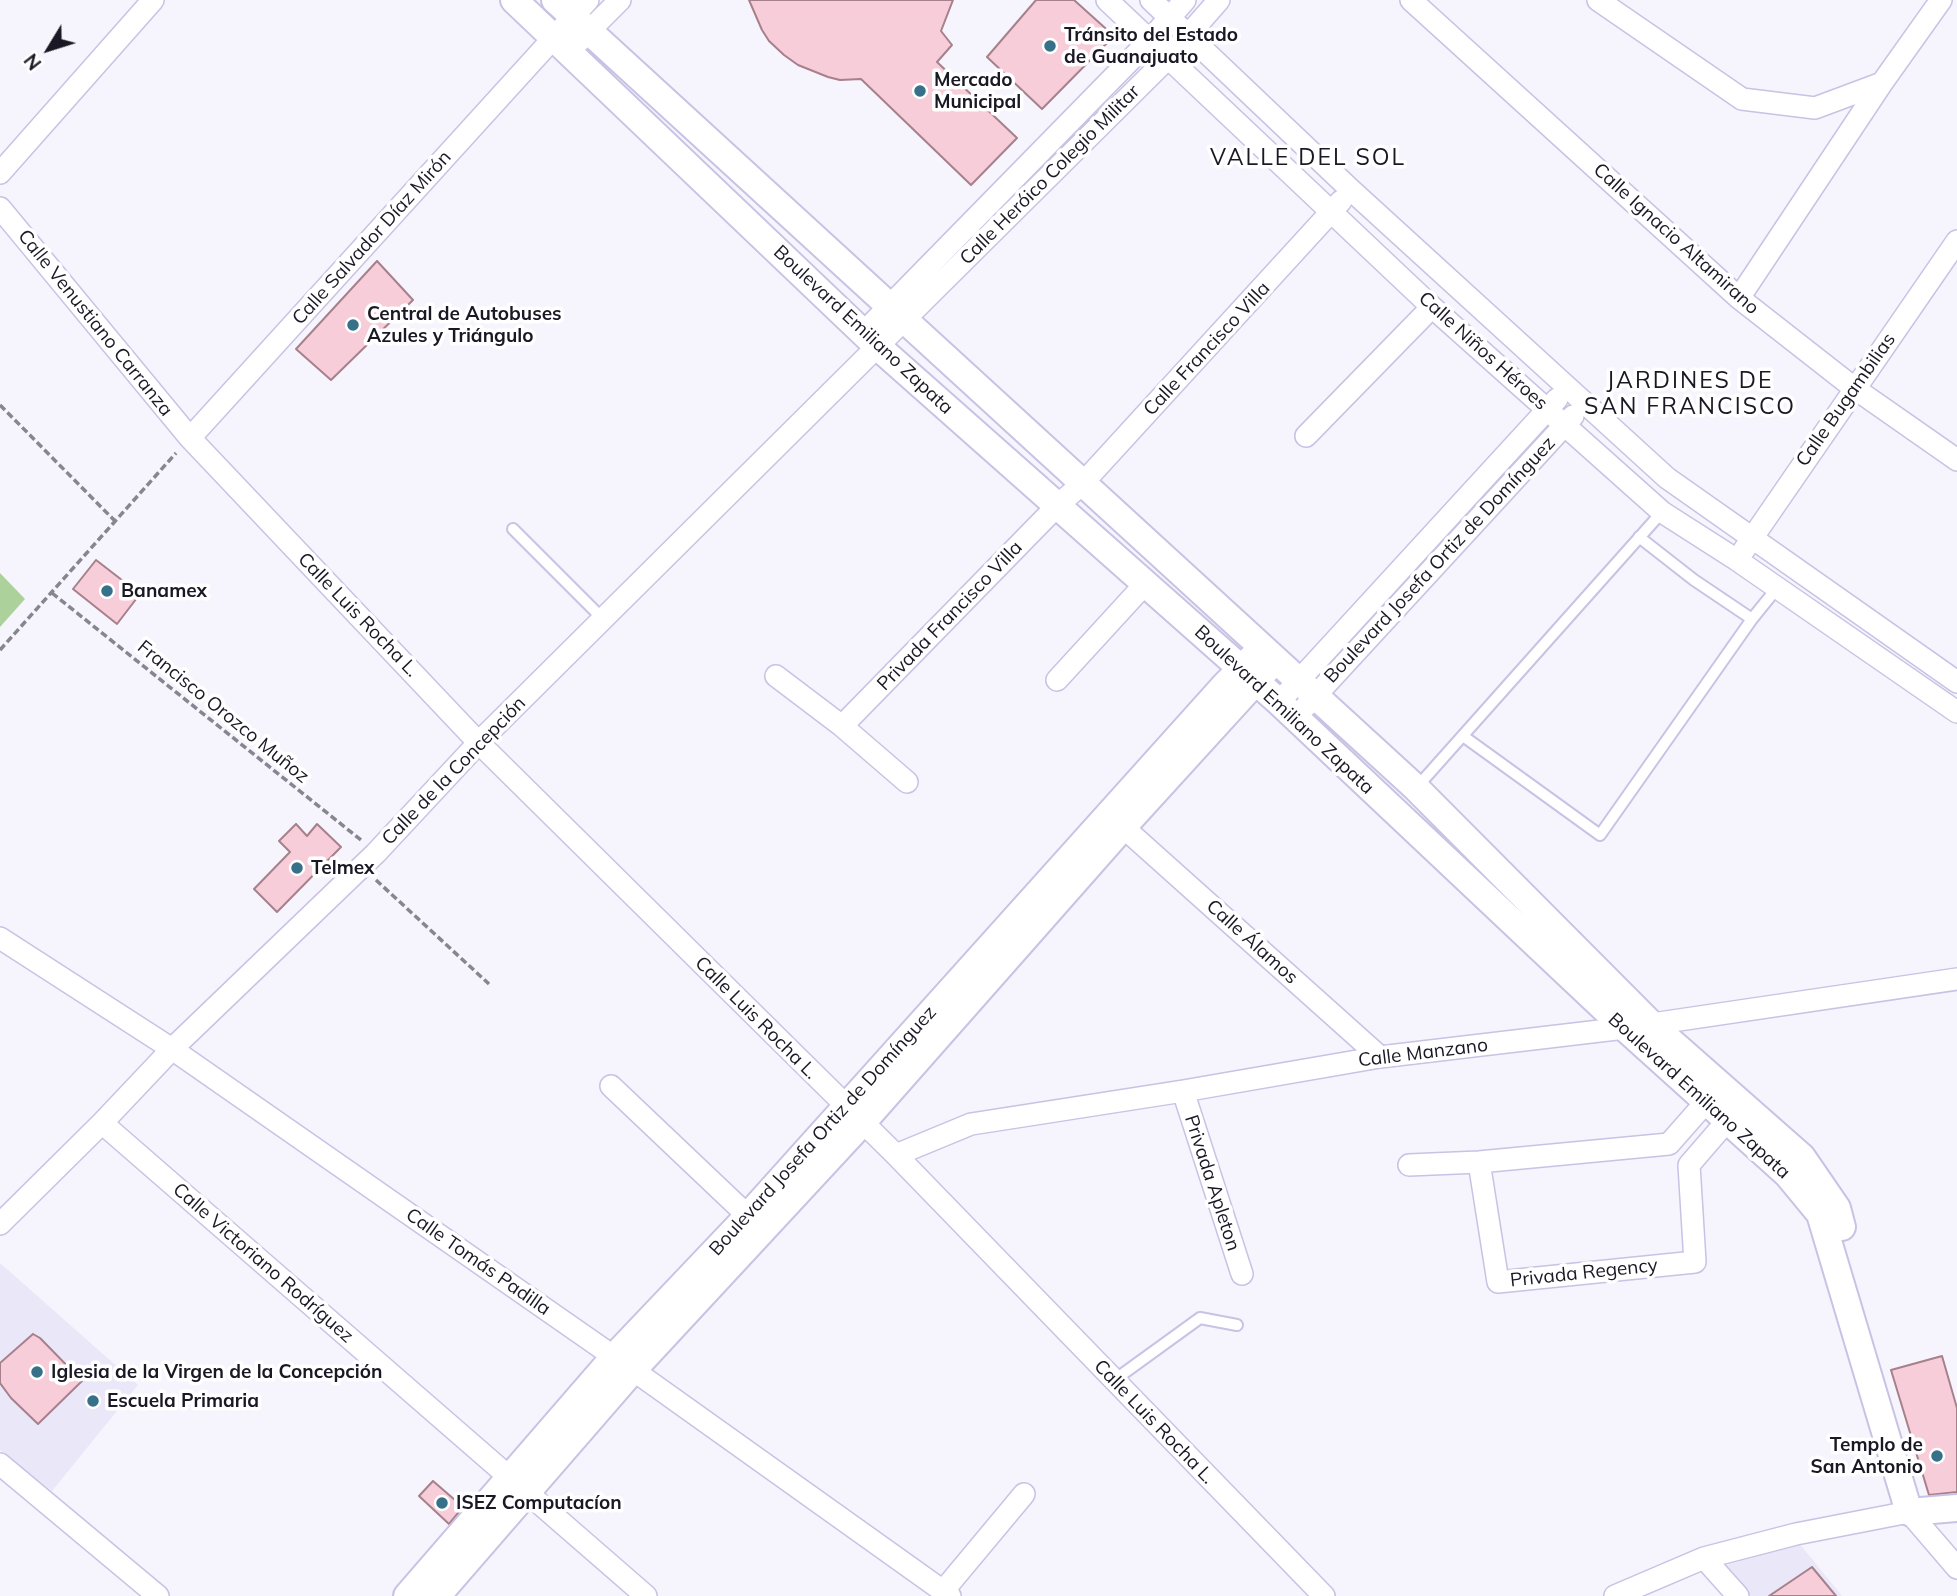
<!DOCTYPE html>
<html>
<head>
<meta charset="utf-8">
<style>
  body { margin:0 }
  #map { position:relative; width:1957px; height:1596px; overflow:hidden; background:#f6f4fc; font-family:Mulish,sans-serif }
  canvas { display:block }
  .north { position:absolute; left:14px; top:14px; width:70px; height:70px; -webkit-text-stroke:5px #fff; paint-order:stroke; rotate:232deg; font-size:19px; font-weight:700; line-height:28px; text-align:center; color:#1a1824 }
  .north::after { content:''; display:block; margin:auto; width:24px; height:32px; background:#1a1824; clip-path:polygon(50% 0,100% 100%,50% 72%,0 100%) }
</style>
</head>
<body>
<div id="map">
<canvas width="1957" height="1596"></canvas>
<div class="north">N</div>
</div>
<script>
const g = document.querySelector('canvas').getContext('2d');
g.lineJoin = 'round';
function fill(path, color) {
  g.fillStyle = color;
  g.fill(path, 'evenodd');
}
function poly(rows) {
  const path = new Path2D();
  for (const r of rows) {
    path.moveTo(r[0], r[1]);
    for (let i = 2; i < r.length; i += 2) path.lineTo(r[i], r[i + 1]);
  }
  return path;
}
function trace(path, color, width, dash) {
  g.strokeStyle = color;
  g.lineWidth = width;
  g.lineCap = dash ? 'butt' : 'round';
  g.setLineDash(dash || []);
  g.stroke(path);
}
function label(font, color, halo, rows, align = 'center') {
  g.font = font + ' Mulish,sans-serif';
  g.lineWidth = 7;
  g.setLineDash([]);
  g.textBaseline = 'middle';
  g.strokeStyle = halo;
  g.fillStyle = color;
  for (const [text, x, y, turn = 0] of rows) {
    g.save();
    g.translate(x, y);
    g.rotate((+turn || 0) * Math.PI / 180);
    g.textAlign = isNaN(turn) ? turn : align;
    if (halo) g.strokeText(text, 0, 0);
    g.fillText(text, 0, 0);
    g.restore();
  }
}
fill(poly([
  [0,1263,138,1385,52,1491,0,1450],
  [1799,1543,1842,1596,1750,1596,1724,1566]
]), '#eae7f8');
fill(poly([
  [0,573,25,599,0,627]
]), '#add19b');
const building = poly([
  [749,0,953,0,941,31,952,45,937,62,1017,138,971,185,861,79,840,80,828,77,798,65,784,55,769,41,762,30,749,0],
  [1036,0,1074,0,1114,36,1042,109,987,57,1036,0],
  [377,261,413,300,331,380,296,349,377,261],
  [96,560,140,594,117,624,73,589,96,560],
  [296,824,307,836,317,824,341,847,277,912,254,889,290,852,279,841,296,824],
  [33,1334,40,1338,82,1381,38,1424,11,1398,0,1383,0,1363,33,1334],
  [1942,1356,1957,1408,1957,1492,1929,1495,1891,1370,1942,1356],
  [433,1481,463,1507,449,1524,419,1496,433,1481],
  [1812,1567,1836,1596,1769,1596,1812,1567]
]);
fill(building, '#f7cdd9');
trace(building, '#a6808b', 2);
const service = poly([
  [513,529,603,619],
  [1639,537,1694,580,1752,619],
  [1463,736,1600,835,1752,619,1777,588],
  [1417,787,1662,512],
  [1113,1381,1200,1318,1237,1325]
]);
const minor = poly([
  [1107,0,1432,307,1662,512,1737,560,1957,712],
  [1151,0,1350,189,1667,478,1957,682],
  [1411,0,1739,298,1854,388,1957,460],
  [1598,0,1742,99,1815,108,1882,83],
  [569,51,620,0],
  [0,173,153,0],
  [0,208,190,438,479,743,896,1155,1324,1596],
  [1739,298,1882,83,1941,0],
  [863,333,1150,40,1185,0],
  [1306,436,1432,307],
  [190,438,588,0],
  [1744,550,1957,241],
  [776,676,842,726,907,782],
  [1057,680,1145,584],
  [1279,702,1557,399],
  [1306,706,1573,416],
  [842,726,1058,505,1082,484,1341,201],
  [1123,827,1380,1057],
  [0,938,172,1049,633,1370,950,1596],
  [611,1086,748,1216],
  [1183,1091,1242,1274],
  [102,1123,646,1596],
  [896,1155,971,1124,1183,1091,1380,1057,1625,1028,1957,979],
  [1479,1162,1498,1282,1695,1262,1689,1165,1727,1121],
  [1409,1165,1479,1162,1669,1144,1706,1102],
  [0,1224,102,1123,172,1049,376,853,484,737,1169,57,1219,0],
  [0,1464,158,1596],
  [1704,1558,1738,1596],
  [944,1590,1024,1494],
  [1615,1596,1704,1558,1796,1534,1909,1512,1957,1568]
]);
const tertiary = poly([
  [514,0,877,346,1279,702,1625,1028,1787,1174,1820,1214,1909,1512,1957,1508],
  [555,0,1416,788,1651,1024,1802,1157,1837,1208,1842,1227],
  [407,1596,614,1357,748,1216,1225,685,1254,656],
  [437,1596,633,1370,862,1123,1123,827,1267,669]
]);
trace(service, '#c9c2e5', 14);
trace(minor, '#c9c2e5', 24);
trace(tertiary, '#c9c2e5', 30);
trace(poly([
  [0,405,115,521],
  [52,593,361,840],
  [0,650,176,453],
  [376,880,489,984]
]), '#87858f', 3.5, [7, 3.5]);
trace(service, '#fff', 10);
trace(minor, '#fff', 21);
trace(tertiary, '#fff', 26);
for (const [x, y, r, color] of [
  [1050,46,7,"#367089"],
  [920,91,7,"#367089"],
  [353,325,7,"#367089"],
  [107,591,7,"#367089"],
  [297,868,7,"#367089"],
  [37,1372,7,"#367089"],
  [93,1401,7,"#367089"],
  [1937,1456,7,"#367089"],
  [442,1503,7,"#367089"]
]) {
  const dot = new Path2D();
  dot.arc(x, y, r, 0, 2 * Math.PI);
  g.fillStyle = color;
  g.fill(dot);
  trace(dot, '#fff', 2.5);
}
label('bold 19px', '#1a1824', '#fff', [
  ["Tránsito del Estado",1064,35],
  ["de Guanajuato",1064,57],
  ["Mercado",934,80],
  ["Municipal",934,102],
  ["Central de Autobuses",367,314],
  ["Azules y Triángulo",367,336],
  ["Banamex",121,591],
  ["Telmex",311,868],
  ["Iglesia de la Virgen de la Concepción",51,1372],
  ["Escuela Primaria",107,1401],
  ["Templo de",1923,1445,"right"],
  ["San Antonio",1923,1467,"right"],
  ["ISEZ Computacíon",456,1503]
], 'left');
label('19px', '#1a1824', '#fff', [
  ["Calle Heróico Colegio Militar",1050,175,-45],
  ["Calle Salvador Díaz Mirón",372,238,-48],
  ["Calle Ignacio Altamirano",1676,239,42],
  ["Calle Venustiano Carranza",95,323,51],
  ["Boulevard Emiliano Zapata",863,330,43],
  ["Calle Francisco Villa",1207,349,-47],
  ["Calle Niños Héroes",1483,351,42],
  ["Calle Bugambilias",1846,400,-55],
  ["Boulevard Josefa Ortiz de Domínguez",1440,560,-47],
  ["Calle Luis Rocha L.",358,615,46],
  ["Privada Francisco Villa",950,616,-46],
  ["Boulevard Emiliano Zapata",1284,710,43],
  ["Francisco Orozco Muñoz",223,712,39],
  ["Calle de la Concepción",454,771,-46],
  ["Calle Álamos",1252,942,42],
  ["Calle Luis Rocha L.",756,1018,45],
  ["Calle Manzano",1423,1053,-7],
  ["Boulevard Emiliano Zapata",1699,1096,42],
  ["Boulevard Josefa Ortiz de Domínguez",823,1131,-48],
  ["Privada Apleton",1212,1183,72],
  ["Calle Tomás Padilla",478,1262,35],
  ["Calle Victoriano Rodríguez",263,1263,41],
  ["Privada Regency",1584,1273,-6],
  ["Calle Luis Rocha L.",1154,1422,46]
]);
g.letterSpacing = '2px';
label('23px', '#1a1824', '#fff', [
  ["VALLE DEL SOL",1308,158],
  ["JARDINES DE",1690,381],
  ["SAN FRANCISCO",1690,407]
]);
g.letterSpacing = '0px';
</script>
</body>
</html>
